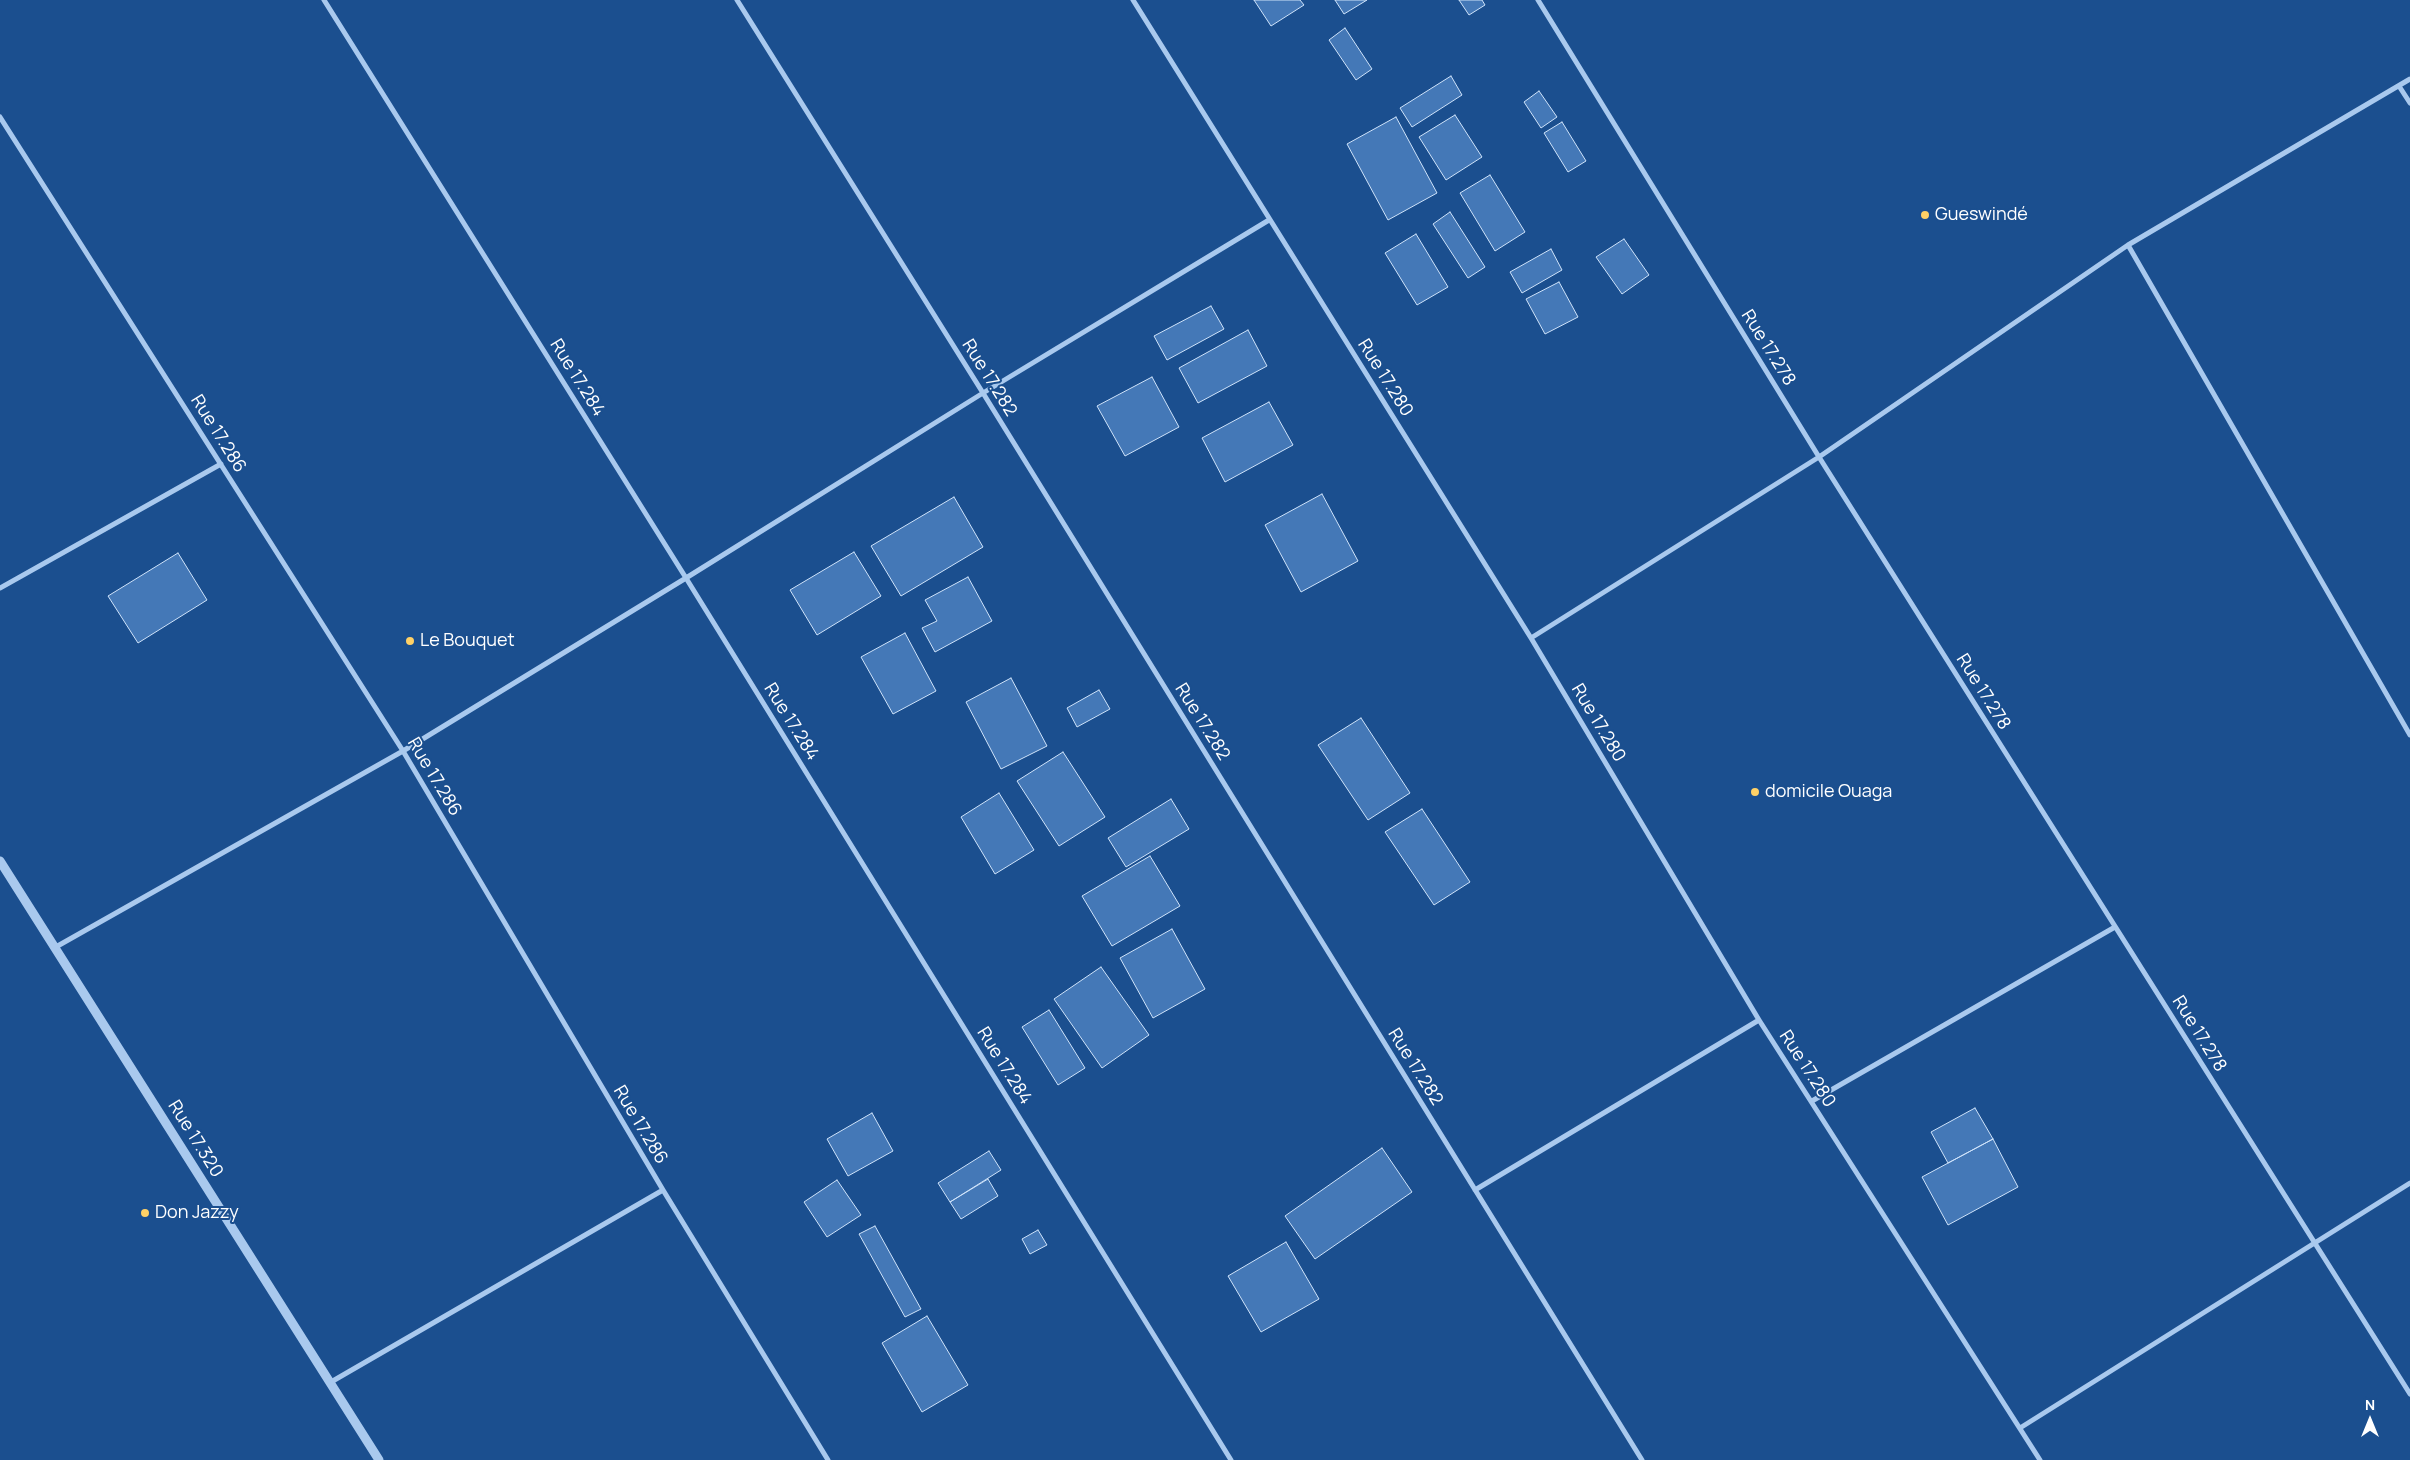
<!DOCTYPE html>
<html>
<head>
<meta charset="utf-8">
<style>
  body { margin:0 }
  #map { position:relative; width:2410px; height:1460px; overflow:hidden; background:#1b4f8f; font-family:Manrope,sans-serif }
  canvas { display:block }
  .north { position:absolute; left:2345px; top:1395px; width:50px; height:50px; -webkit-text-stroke:4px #1b4f8f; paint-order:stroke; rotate:0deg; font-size:14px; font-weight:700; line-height:20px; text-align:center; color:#fff }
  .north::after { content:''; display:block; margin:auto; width:18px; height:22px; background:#fff; clip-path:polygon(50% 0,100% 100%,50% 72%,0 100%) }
</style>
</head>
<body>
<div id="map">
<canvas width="2410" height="1460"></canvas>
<div class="north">N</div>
</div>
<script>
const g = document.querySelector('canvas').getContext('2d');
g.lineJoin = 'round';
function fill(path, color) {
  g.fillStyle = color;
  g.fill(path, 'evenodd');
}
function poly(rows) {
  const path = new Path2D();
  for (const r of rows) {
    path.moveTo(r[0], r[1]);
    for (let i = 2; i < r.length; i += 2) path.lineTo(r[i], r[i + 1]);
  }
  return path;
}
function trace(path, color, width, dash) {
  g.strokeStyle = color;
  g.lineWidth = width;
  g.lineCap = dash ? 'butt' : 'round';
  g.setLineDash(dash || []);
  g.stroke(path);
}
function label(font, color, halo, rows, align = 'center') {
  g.font = font + ' Manrope,sans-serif';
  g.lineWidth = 4;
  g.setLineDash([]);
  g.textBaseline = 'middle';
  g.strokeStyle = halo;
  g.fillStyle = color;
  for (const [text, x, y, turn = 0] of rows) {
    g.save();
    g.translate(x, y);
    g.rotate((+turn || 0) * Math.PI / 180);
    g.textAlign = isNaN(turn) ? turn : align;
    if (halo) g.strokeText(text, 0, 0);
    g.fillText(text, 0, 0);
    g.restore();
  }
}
const building = poly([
  [1254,0,1300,0,1304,5,1271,26,1254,0],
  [1335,0,1367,0,1344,14,1335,0],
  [1459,0,1482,0,1485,5,1469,15,1459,0],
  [1345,28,1372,69,1356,80,1329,40,1345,28],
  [1451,76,1462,95,1412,127,1400,108,1451,76],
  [1539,91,1557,117,1541,128,1524,102,1539,91],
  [1455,115,1482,157,1446,180,1419,137,1455,115],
  [1396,117,1437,193,1388,220,1347,144,1396,117],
  [1562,122,1586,161,1568,172,1544,133,1562,122],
  [1490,175,1525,232,1495,251,1460,193,1490,175],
  [1450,212,1485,267,1468,278,1433,224,1450,212],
  [1416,234,1448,287,1417,305,1385,253,1416,234],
  [1624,239,1649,275,1622,294,1596,257,1624,239],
  [1551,249,1562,270,1522,293,1510,272,1551,249],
  [1559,282,1578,317,1545,334,1526,299,1559,282],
  [1211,306,1224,329,1167,360,1154,336,1211,306],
  [1248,330,1267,366,1198,403,1179,368,1248,330],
  [1152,377,1179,427,1125,456,1097,406,1152,377],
  [1269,402,1293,445,1225,482,1202,438,1269,402],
  [1322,494,1358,561,1301,592,1265,525,1322,494],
  [954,497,983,547,901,596,871,546,954,497],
  [854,552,881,596,817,635,790,590,854,552],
  [178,553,207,600,138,643,108,596,178,553],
  [968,577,992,621,935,652,922,628,937,621,925,600,968,577],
  [905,633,936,691,893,714,861,657,905,633],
  [1011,678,1047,746,1001,769,966,702,1011,678],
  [1099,690,1110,709,1077,727,1067,708,1099,690],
  [1361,718,1410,793,1368,820,1318,745,1361,718],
  [1063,752,1105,817,1059,846,1017,781,1063,752],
  [999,793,1034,850,995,874,961,817,999,793],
  [1171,799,1189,829,1126,867,1108,838,1171,799],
  [1422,809,1470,882,1434,905,1385,832,1422,809],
  [1150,856,1180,906,1112,946,1082,896,1150,856],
  [1172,929,1205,989,1153,1018,1120,958,1172,929],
  [1101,967,1149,1035,1102,1068,1054,999,1101,967],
  [1049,1010,1085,1068,1058,1085,1022,1027,1049,1010],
  [1975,1108,1993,1139,1948,1163,1931,1132,1975,1108],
  [872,1113,893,1151,848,1176,827,1139,872,1113],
  [1993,1139,2018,1187,1948,1225,1922,1177,1993,1139],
  [1382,1148,1412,1192,1315,1259,1285,1216,1382,1148],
  [989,1151,1001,1170,950,1202,938,1183,989,1151],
  [988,1179,998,1196,961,1219,950,1202,988,1179],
  [837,1180,861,1215,827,1237,804,1202,837,1180],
  [875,1226,921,1309,905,1317,859,1234,875,1226],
  [1038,1230,1047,1245,1030,1254,1022,1239,1038,1230],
  [1286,1242,1319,1299,1261,1332,1228,1276,1286,1242],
  [927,1316,968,1385,922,1412,882,1343,927,1316]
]);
fill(building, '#4478b7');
trace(building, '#cfe3fa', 1);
trace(poly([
  [324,0,686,578,1231,1460],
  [737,0,983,393,1642,1460],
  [1133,0,1531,638,1759,1020,2040,1460],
  [1538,0,1819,457,2410,1394],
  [2399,86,2410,103],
  [0,117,403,751,663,1190,828,1460],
  [2128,245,2410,735],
  [0,588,221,464],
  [1531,638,1819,457,2128,245,2410,79],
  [54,948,403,751,686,578,983,393,1269,220],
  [1812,1101,2115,927],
  [1475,1190,1759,1020],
  [331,1382,663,1190],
  [2020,1428,2410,1183]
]), '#a9c9ee', 5);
trace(poly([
  [0,861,379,1460]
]), '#a9c9ee', 9);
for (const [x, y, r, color] of [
  [1925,215,5,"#ffd166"],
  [410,641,5,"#ffd166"],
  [1755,792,5,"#ffd166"],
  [145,1213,5,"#ffd166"]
]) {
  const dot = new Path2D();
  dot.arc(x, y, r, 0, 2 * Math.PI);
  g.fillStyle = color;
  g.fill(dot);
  trace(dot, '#1b4f8f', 2);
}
label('18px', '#fff', '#1b4f8f', [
  ["Gueswindé",1935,215],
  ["Le Bouquet",420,641],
  ["domicile Ouaga",1765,792],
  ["Don Jazzy",155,1213]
], 'left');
label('18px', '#fff', '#1b4f8f', [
  ["Rue 17.278",1768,348,58],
  ["Rue 17.284",577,378,58],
  ["Rue 17.282",989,378,58],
  ["Rue 17.280",1385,378,58],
  ["Rue 17.286",218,434,58],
  ["Rue 17.278",1983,692,58],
  ["Rue 17.284",791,722,58],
  ["Rue 17.282",1202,722,58],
  ["Rue 17.280",1598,723,59],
  ["Rue 17.286",434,777,59],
  ["Rue 17.278",2199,1034,58],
  ["Rue 17.284",1004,1066,58],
  ["Rue 17.282",1415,1067,58],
  ["Rue 17.280",1807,1069,57],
  ["Rue 17.286",640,1125,59],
  ["Rue 17.320",195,1139,58]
]);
</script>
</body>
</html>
